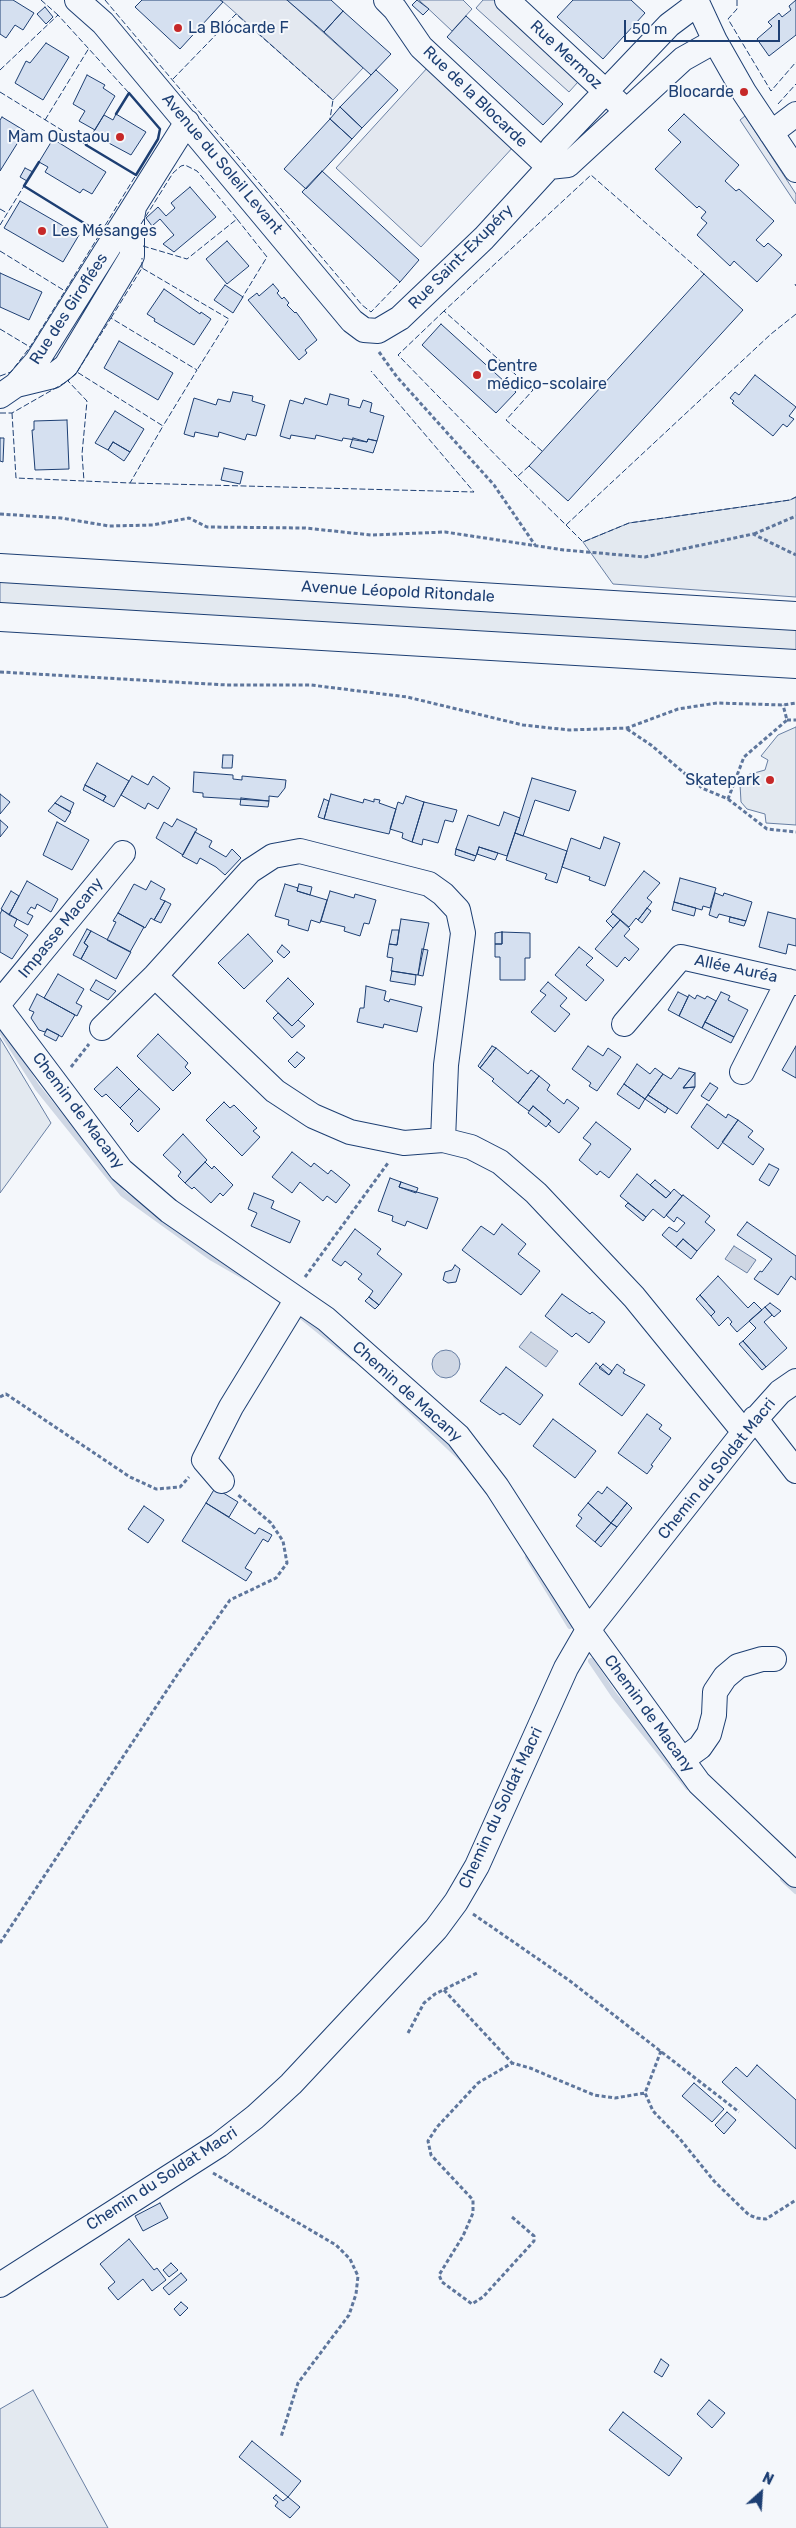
<!DOCTYPE html>
<html>
<head>
<meta charset="utf-8">
<style>
  body { margin:0 }
  #map { position:relative; width:796px; height:2528px; overflow:hidden; background:#f4f7fb; font-family:Rubik,sans-serif }
  canvas { display:block }
  .north { position:absolute; left:736px; top:2468px; width:50px; height:50px; -webkit-text-stroke:4px #f4f7fb; paint-order:stroke; rotate:26deg; font-size:14px; font-weight:700; line-height:20px; text-align:center; color:#1d3f73 }
  .north::after { content:''; display:block; margin:auto; width:18px; height:22px; background:#1d3f73; clip-path:polygon(50% 0,100% 100%,50% 72%,0 100%) }
  .scale { position:absolute; left:624px; top:20px; width:156px; height:22px; box-sizing:border-box; border:2px solid #1d3f73; border-top:0; padding-left:6px; font-size:15px; line-height:18px; white-space:nowrap; color:#1d3f73; -webkit-text-stroke:4px #f4f7fb; paint-order:stroke }
</style>
</head>
<body>
<div id="map">
<canvas width="796" height="2528"></canvas>
<div class="north">N</div>
<div class="scale">50 m</div>
</div>
<script>
const g = document.querySelector('canvas').getContext('2d');
g.lineJoin = 'round';
function fill(path, color) {
  g.fillStyle = color;
  g.fill(path, 'evenodd');
}
function poly(rows) {
  const path = new Path2D();
  for (const r of rows) {
    if (r.length === 3) {
      path.moveTo(r[0] + r[2], r[1]);
      path.arc(r[0], r[1], r[2], 0, 2 * Math.PI);
      continue;
    }
    path.moveTo(r[0], r[1]);
    for (let i = 2; i < r.length; i += 2) path.lineTo(r[i], r[i + 1]);
  }
  return path;
}
function trace(path, color, width, dash) {
  g.strokeStyle = color;
  g.lineWidth = width;
  g.lineCap = dash ? 'butt' : 'round';
  g.setLineDash(dash || []);
  g.stroke(path);
}
function label(font, color, halo, rows, align = 'center') {
  g.font = font + ' Rubik,sans-serif';
  g.lineWidth = 4;
  g.setLineDash([]);
  g.textBaseline = 'middle';
  g.strokeStyle = halo;
  g.fillStyle = color;
  for (const [text, x, y, turn = 0] of rows) {
    g.save();
    g.translate(x, y);
    g.rotate((+turn || 0) * Math.PI / 180);
    g.textAlign = isNaN(turn) ? turn : align;
    if (halo) g.strokeText(text, 0, 0);
    g.fillText(text, 0, 0);
    g.restore();
  }
}
const green = poly([
  [796,497,796,597,613,584,583,542,629,523,790,500,796,497],
  [0,578,796,626,796,653,0,604,0,578],
  [796,727,796,825,766,823,765,814,747,809,741,802,740,784,747,775,765,770,768,760,761,756,778,735,796,727],
  [0,1038,51,1123,0,1193,0,1038],
  [33,2390,108,2528,0,2528,0,2409,33,2390]
]);
fill(green, '#e3e9f0');
trace(green, '#687fa3', 1);
const parking = poly([
  [221,0,287,0,363,68,333,100,221,0],
  [419,0,463,0,472,9,452,31,419,0],
  [483,0,507,0,586,73,569,92,476,8,483,0],
  [429,66,515,145,421,247,336,168,429,66],
  [745,116,796,194,796,204,740,120,745,116]
]);
fill(parking, '#e3e8f0');
trace(parking, '#687fa3', 1);
const water = poly([
  [734,1246,756,1260,747,1273,725,1259,734,1246],
  [531,1332,558,1351,546,1367,519,1347,531,1332],
  [446,1364,14]
]);
fill(water, '#cfd7e4');
trace(water, '#687fa3', 1);
trace(poly([
  [0,1029,37,1087,123,1194,212,1258,245,1277],
  [301,1316,353,1358],
  [396,1396,463,1460],
  [528,1557,570,1626],
  [591,1661,614,1695,688,1787],
  [783,1879,796,1891]
]), '#cfd7e4', 6);
const building = poly([
  [0,0,13,0,34,13,23,30,15,25,6,38,0,34,0,0],
  [142,0,220,0,223,2,180,49,135,7,142,0],
  [287,0,331,0,343,11,324,32,287,0],
  [417,0,429,9,423,15,412,5,417,0],
  [573,0,631,0,645,13,603,59,557,17,573,0],
  [796,0,796,35,769,56,757,39,772,26,768,22,779,13,782,17,791,10,789,6,796,0],
  [45,7,53,17,46,24,37,14,45,7],
  [343,11,391,54,371,75,324,32,343,11],
  [466,16,563,104,543,125,447,37,466,16],
  [46,43,69,57,43,100,15,83,26,61,30,63,46,43],
  [376,70,398,90,362,128,340,107,376,70],
  [87,75,105,85,103,88,115,96,95,130,79,121,85,111,73,104,87,75],
  [340,107,362,128,352,139,330,119,340,107],
  [116,114,146,132,131,155,92,134,104,115,113,120,116,114],
  [684,114,739,165,725,181,736,191,739,189,774,221,756,240,764,247,768,243,782,255,757,282,734,261,730,266,697,235,707,223,701,218,706,212,699,206,697,208,655,169,681,142,668,130,684,114],
  [2,117,25,131,0,171,0,120,2,117],
  [330,119,352,139,306,189,284,169,330,119],
  [53,139,106,172,92,194,83,189,80,193,45,172,48,167,39,162,53,139],
  [25,168,33,172,27,181,20,177,25,168],
  [322,171,419,260,400,282,302,192,322,171],
  [190,187,216,217,174,252,163,244,174,235,160,219,152,226,146,218,158,207,166,216,175,208,171,203,190,187],
  [20,201,79,235,63,262,4,228,20,201],
  [227,241,249,266,227,284,206,259,227,241],
  [0,273,42,292,29,320,0,307,0,273],
  [704,274,743,310,568,501,529,466,704,274],
  [273,284,279,291,277,293,282,299,284,297,289,303,287,305,295,313,296,312,317,340,305,350,307,353,299,360,248,300,257,293,259,296,273,284],
  [225,285,243,297,233,313,214,300,225,285],
  [164,289,200,314,201,312,211,319,194,345,154,321,155,319,147,314,164,289],
  [441,324,516,392,496,413,422,345,441,324],
  [119,341,173,373,158,400,104,368,119,341],
  [755,375,796,407,789,416,794,419,787,427,783,424,773,436,732,403,734,401,730,398,735,392,739,395,755,375],
  [233,392,253,396,252,401,265,405,256,436,247,434,245,440,219,432,218,437,195,432,194,437,184,434,194,398,216,405,218,399,230,402,233,392],
  [330,394,349,399,348,405,360,408,363,400,372,403,370,412,384,416,377,441,368,439,367,442,343,438,342,441,316,435,315,439,291,435,290,439,280,436,290,400,303,404,305,398,327,405,330,394],
  [115,411,144,429,130,452,113,442,108,450,95,443,115,411],
  [67,420,69,469,35,470,32,430,34,430,34,421,67,420],
  [0,438,4,438,3,462,0,461,0,438],
  [353,438,367,442,368,439,377,441,373,453,350,447,353,438],
  [113,442,130,452,124,461,108,450,113,442],
  [224,468,243,472,240,484,221,480,224,468],
  [223,755,233,755,232,768,222,768,223,755],
  [97,763,129,781,114,807,103,801,106,796,85,785,97,763],
  [194,772,233,775,233,779,242,780,242,776,286,780,285,788,278,797,269,796,269,801,203,797,203,793,193,792,194,772],
  [132,776,148,785,153,776,170,788,158,809,148,803,145,809,121,795,132,776],
  [532,778,576,791,569,811,535,800,523,836,515,833,532,778],
  [85,785,106,796,103,801,83,790,85,785],
  [0,794,10,802,0,814,0,794],
  [331,794,363,803,364,799,374,802,374,799,380,800,379,803,396,809,389,834,324,819,331,794],
  [61,796,74,803,70,812,55,803,61,796],
  [406,796,424,802,412,842,402,838,403,833,390,829,398,802,403,804,406,796],
  [241,798,269,801,268,807,240,805,241,798],
  [324,799,329,801,324,819,318,817,324,799],
  [424,802,457,810,453,822,445,820,438,843,423,839,422,845,412,842,424,802],
  [55,803,71,812,65,822,48,811,55,803],
  [504,812,520,818,507,856,479,847,476,856,456,849,468,815,499,826,504,812],
  [177,819,197,829,183,855,156,838,164,822,172,827,177,819],
  [0,820,8,827,0,837,0,820],
  [57,822,89,840,72,870,43,855,57,822],
  [195,832,212,841,209,847,226,857,232,849,241,858,225,875,216,867,200,858,197,864,182,856,195,832],
  [515,833,567,851,557,883,545,879,547,874,506,860,515,833],
  [604,837,620,843,605,886,589,880,590,877,562,867,571,838,600,849,604,837],
  [479,847,498,853,495,860,477,854,479,847],
  [456,849,476,856,474,861,455,855,456,849],
  [644,871,660,883,647,898,652,902,638,920,636,918,629,927,611,912,644,871],
  [680,878,716,888,710,908,703,906,702,910,674,902,680,878],
  [27,881,58,899,51,912,37,904,35,909,31,907,27,913,33,916,28,925,9,915,27,881],
  [151,881,165,889,160,899,165,901,154,920,151,918,145,928,118,913,134,884,146,890,151,881],
  [285,884,298,888,297,891,327,900,320,923,311,920,308,931,288,925,289,920,275,916,285,884],
  [299,884,312,887,310,895,297,891,299,884],
  [11,891,19,896,9,915,1,909,11,891],
  [330,891,354,898,355,894,376,900,369,924,364,923,360,936,344,931,345,927,321,921,330,891],
  [715,893,723,896,724,893,752,902,746,921,719,914,717,918,709,915,715,893],
  [165,901,171,904,161,923,154,920,165,901],
  [674,902,696,908,694,916,672,910,674,902],
  [647,908,651,911,642,923,638,920,647,908],
  [2,910,17,919,14,926,28,935,12,959,0,952,0,914,2,910],
  [768,912,796,919,796,946,788,944,786,954,759,947,768,912],
  [118,913,144,927,130,952,107,940,116,922,113,921,118,913],
  [613,914,620,920,613,928,606,921,613,914],
  [730,917,746,921,744,926,729,922,730,917],
  [401,919,429,923,418,975,391,971,393,958,387,957,389,944,397,945,401,919],
  [620,920,630,929,624,936,639,949,629,961,625,957,617,967,595,949,620,920],
  [87,929,91,931,84,943,88,946,81,959,73,955,87,929],
  [392,930,399,930,397,945,389,944,392,930],
  [91,931,131,952,116,979,81,959,88,946,84,943,91,931],
  [502,932,530,933,530,958,525,958,525,980,500,980,500,957,495,957,495,944,502,944,502,932],
  [502,932,502,944,495,944,495,933,502,932],
  [248,934,273,961,244,989,218,963,248,934],
  [282,945,290,952,284,958,277,952,282,945],
  [579,947,593,958,586,965,604,980,586,1001,555,975,579,947],
  [422,949,428,950,423,976,418,975,422,949],
  [392,971,416,975,415,985,390,981,392,971],
  [58,974,84,989,76,1003,82,1006,77,1016,44,998,58,974],
  [288,978,314,1004,292,1026,266,1001,288,978],
  [96,980,116,991,108,1000,90,990,96,980],
  [548,982,567,998,560,1006,570,1014,555,1032,531,1012,546,995,540,991,548,982],
  [366,986,386,991,384,1000,389,1002,390,999,422,1007,417,1032,384,1024,383,1028,357,1022,360,1008,364,1008,366,986],
  [678,992,688,997,679,1016,668,1010,678,992],
  [721,992,730,996,728,1000,748,1010,734,1037,705,1022,721,992],
  [37,994,75,1015,62,1037,47,1029,45,1032,39,1030,31,1018,34,1012,29,1010,37,994],
  [689,995,695,999,697,995,705,999,707,996,716,1001,702,1028,679,1016,689,995],
  [278,1013,292,1026,298,1020,305,1026,292,1038,273,1018,278,1013],
  [705,1022,734,1037,731,1043,702,1028,705,1022],
  [47,1029,59,1035,56,1041,44,1035,47,1029],
  [158,1034,188,1063,185,1067,191,1073,173,1091,137,1056,158,1034],
  [492,1046,496,1048,480,1068,478,1066,492,1046],
  [588,1046,603,1056,608,1048,621,1057,597,1091,589,1086,591,1083,572,1069,588,1046],
  [796,1046,796,1078,782,1070,796,1046],
  [496,1048,528,1074,531,1070,539,1076,518,1103,492,1081,494,1079,480,1068,496,1048],
  [297,1052,305,1058,295,1068,288,1061,297,1052],
  [637,1064,650,1074,655,1068,663,1074,645,1099,624,1084,637,1064],
  [117,1067,139,1089,120,1108,106,1094,102,1097,94,1089,117,1067],
  [679,1068,695,1073,683,1088,695,1087,677,1114,648,1095,663,1074,671,1079,679,1068],
  [695,1073,695,1087,683,1088,695,1073],
  [539,1076,550,1085,547,1090,564,1104,567,1099,579,1108,559,1133,548,1124,551,1121,533,1106,529,1111,518,1103,539,1076],
  [710,1083,718,1088,709,1101,701,1096,710,1083],
  [624,1084,645,1099,639,1109,617,1094,624,1084],
  [139,1089,160,1109,138,1132,130,1124,133,1121,120,1108,139,1089],
  [648,1095,668,1108,665,1113,645,1099,648,1095],
  [224,1102,230,1108,234,1105,257,1128,253,1131,260,1137,242,1156,206,1120,224,1102],
  [707,1104,726,1118,728,1114,738,1120,718,1149,691,1127,707,1104],
  [533,1106,551,1121,546,1127,528,1113,533,1106],
  [738,1120,753,1131,748,1137,764,1149,753,1165,722,1142,738,1120],
  [596,1122,631,1149,609,1178,600,1171,597,1175,579,1160,591,1144,583,1138,596,1122],
  [183,1134,207,1160,185,1183,178,1176,181,1172,163,1155,183,1134],
  [292,1152,311,1167,314,1163,328,1174,331,1170,350,1185,336,1203,327,1196,323,1201,300,1182,292,1193,272,1177,292,1152],
  [205,1162,212,1169,214,1166,233,1185,223,1196,220,1193,211,1203,194,1187,192,1189,185,1183,205,1162],
  [769,1164,779,1169,769,1186,759,1180,769,1164],
  [637,1174,666,1198,674,1189,682,1196,664,1218,653,1209,646,1217,620,1196,637,1174],
  [390,1178,401,1182,399,1187,438,1198,427,1229,407,1221,405,1226,392,1221,393,1216,378,1211,390,1178],
  [655,1180,671,1193,666,1198,650,1185,655,1180],
  [401,1182,418,1188,416,1193,399,1187,401,1182],
  [254,1193,274,1201,271,1208,300,1221,290,1243,251,1226,257,1213,248,1209,254,1193],
  [683,1195,710,1216,705,1222,715,1230,697,1251,683,1239,676,1247,662,1235,669,1227,677,1232,685,1223,677,1217,674,1222,666,1215,683,1195],
  [628,1203,646,1217,643,1221,625,1206,628,1203],
  [747,1222,796,1256,796,1280,791,1276,778,1295,754,1279,760,1271,762,1272,772,1259,737,1235,747,1222],
  [502,1224,526,1244,518,1254,540,1271,521,1295,462,1250,481,1226,494,1235,502,1224],
  [355,1229,381,1249,377,1254,402,1274,379,1305,369,1297,373,1291,358,1279,362,1274,345,1261,341,1266,332,1260,355,1229],
  [683,1239,697,1251,691,1259,676,1247,683,1239],
  [455,1265,460,1269,456,1282,448,1283,443,1280,445,1272,452,1270,455,1265],
  [718,1276,748,1308,754,1302,762,1310,737,1332,730,1324,732,1322,728,1317,719,1326,711,1316,715,1312,700,1295,718,1276],
  [562,1294,590,1314,592,1312,605,1322,589,1343,576,1333,572,1337,545,1316,562,1294],
  [700,1295,715,1312,711,1316,696,1299,700,1295],
  [369,1297,379,1305,375,1309,365,1301,369,1297],
  [770,1303,781,1311,774,1317,765,1307,770,1303],
  [765,1307,772,1315,764,1322,787,1348,766,1367,743,1341,756,1328,749,1321,765,1307],
  [743,1341,766,1367,762,1370,739,1344,743,1341],
  [596,1363,609,1375,617,1364,625,1370,623,1373,645,1385,622,1416,579,1384,596,1363],
  [603,1364,612,1371,609,1375,599,1368,603,1364],
  [506,1367,543,1395,520,1425,503,1413,500,1415,480,1401,506,1367],
  [647,1414,662,1425,659,1429,671,1438,651,1465,653,1466,647,1474,618,1453,647,1414],
  [553,1419,596,1451,575,1478,533,1446,553,1419],
  [607,1487,627,1503,611,1523,588,1503,598,1491,602,1494,607,1487],
  [215,1488,238,1502,229,1517,206,1503,215,1488],
  [206,1503,255,1534,259,1528,272,1535,268,1542,263,1539,245,1568,252,1572,246,1581,182,1541,206,1503],
  [588,1503,611,1523,595,1542,576,1526,582,1518,578,1515,588,1503],
  [627,1503,632,1508,617,1527,611,1523,627,1503],
  [144,1506,164,1520,148,1543,128,1529,144,1506],
  [611,1523,617,1527,601,1547,595,1542,611,1523],
  [757,2065,796,2100,796,2149,722,2082,736,2067,747,2077,757,2065],
  [694,2083,724,2109,712,2122,682,2096,694,2083],
  [727,2112,736,2120,724,2134,715,2125,727,2112],
  [160,2203,168,2218,143,2231,135,2216,160,2203],
  [129,2239,154,2270,157,2268,166,2280,152,2291,143,2279,118,2300,108,2288,115,2282,100,2264,129,2239],
  [171,2263,178,2270,169,2277,163,2270,171,2263],
  [181,2273,187,2280,169,2295,163,2288,181,2273],
  [181,2302,188,2308,180,2316,174,2309,181,2302],
  [661,2359,669,2365,662,2377,654,2372,661,2359],
  [709,2400,725,2413,712,2428,697,2414,709,2400],
  [623,2412,682,2458,669,2476,609,2430,623,2412],
  [252,2441,301,2481,288,2497,239,2457,252,2441],
  [276,2495,283,2501,288,2497,300,2507,290,2518,275,2506,278,2502,273,2498,276,2495]
]);
fill(building, '#d5e0f0');
trace(building, '#1d3f73', 1);
const minor = poly([
  [77,0,103,23,352,321,364,330,378,331,400,318,484,238,549,167,552,148,669,25,697,4],
  [386,0,395,9,421,47,549,167],
  [507,0,618,103],
  [696,0,715,41,744,92,796,170],
  [771,133,796,114],
  [549,167,568,165,683,59,715,41],
  [16,385,37,361,187,122],
  [0,396,16,385,53,376,66,366,132,256,132,218,134,207],
  [155,976,275,1091,313,1116,350,1132,404,1143,443,1140,471,1147,500,1162,536,1193,634,1297,744,1432],
  [0,1002,123,853],
  [0,1009,121,1170,169,1211,326,1319,458,1436,497,1487,594,1638,699,1783,796,1875],
  [624,1024,681,957,796,983],
  [102,1028,155,976,250,871,273,856,300,851,429,884,443,894,458,910,463,933,446,1065,443,1140],
  [742,1072,788,981],
  [755,1418,796,1471],
  [222,1481,204,1460,231,1407,297,1299],
  [682,1760,700,1747,709,1734,714,1715,715,1692,725,1677,738,1666,762,1659,774,1659],
  [0,2285,219,2145,255,2117,291,2084,436,1929,456,1902,477,1866,566,1668,588,1630,744,1432,780,1392,796,1381]
]);
const highway = poly([
  [0,568,796,616],
  [0,617,796,664]
]);
trace(minor, '#1d3f73', 26);
trace(highway, '#1d3f73', 30);
trace(poly([
  [379,352,397,377,494,485,535,545],
  [0,514,61,518,109,526,153,525,189,518,207,527,305,528,371,535,445,532,564,550,645,557,753,534,796,555],
  [754,534,796,516],
  [0,672,227,685,311,685,407,697,523,725,569,730,627,728,678,709,717,703,783,705,796,703],
  [787,720,796,720],
  [627,729,651,745,702,788,728,799,744,757,787,720,783,705],
  [728,799,767,829,796,832],
  [71,1067,89,1044],
  [305,1277,388,1163],
  [0,1397,6,1394,130,1477,156,1489,180,1487,189,1477],
  [473,1914,570,1981,739,2112],
  [0,1943,179,1672,230,1600,276,1578,287,1563,283,1541,271,1523,237,1494],
  [444,1990,512,2063],
  [408,2033,424,2003,435,1994,477,1973],
  [661,2051,645,2093,653,2111,680,2139,714,2181,749,2215,757,2218,766,2219,796,2200],
  [213,2173,336,2245,350,2259,358,2276,356,2294,349,2315,298,2383,281,2437],
  [512,2217,534,2236,534,2241,483,2297,472,2304,442,2282,439,2275,463,2236,473,2213,473,2200,431,2155,428,2141,437,2127,478,2083,512,2063,530,2068,594,2095,615,2098,645,2093]
]), '#5e769c', 3, [4, 2.5]);
trace(minor, '#f4f7fb', 24);
trace(highway, '#f4f7fb', 28);
trace(poly([
  [41,0,58,15],
  [105,0,362,305,371,312,400,282],
  [737,0,737,9,728,19,771,91,796,62],
  [0,70,58,15,129,93],
  [173,79,236,14,333,100,330,119],
  [0,92,86,145],
  [778,104,796,84],
  [45,120,89,48],
  [0,209,7,213],
  [237,219,267,257,242,298],
  [141,224,173,173,181,166,185,165,197,171,237,219,187,259,143,246],
  [0,225,24,186],
  [0,251,65,291,136,175],
  [142,268,142,258],
  [795,284,796,286],
  [444,311,398,355,517,477],
  [111,318,142,268,229,319,197,370],
  [0,329,30,347,65,291],
  [77,372,111,318,197,370,163,426],
  [0,376,11,372,30,347],
  [0,413,12,413,68,381],
  [12,413,16,478,84,481,82,454,87,401,68,381,77,372,163,426,130,483,84,481],
  [542,451,506,420,533,390,444,311,591,175,704,274],
  [529,466,517,477,566,525,771,334,796,314],
  [130,483,474,492,371,371],
  [566,525,583,542,629,523,790,500,796,497]
]), '#1d3f73', 1, [6, 2.5]);
trace(poly([
  [92,134,86,145,136,175,158,139,160,129,129,93,116,114],
  [39,162,24,186,100,233]
]), '#1d3f73', 2.5);
for (const [x, y, r, color] of [
  [178,28,5,"#c62828"],
  [744,92,5,"#c62828"],
  [120,137,5,"#c62828"],
  [42,231,5,"#c62828"],
  [477,375,5,"#c62828"],
  [770,780,5,"#c62828"]
]) {
  const dot = new Path2D();
  dot.arc(x, y, r, 0, 2 * Math.PI);
  g.fillStyle = color;
  g.fill(dot);
  trace(dot, '#f4f7fb', 2);
}
label('16px', '#1d3f73', '#f4f7fb', [
  ["La Blocarde F",188,28],
  ["Blocarde",734,92,"right"],
  ["Mam Oustaou",110,137,"right"],
  ["Les Mésanges",52,231],
  ["Centre",487,366],
  ["médico-scolaire",487,384],
  ["Skatepark",760,780,"right"]
], 'left');
label('16px', '#1d3f73', '#f4f7fb', [
  ["Rue Mermoz",566,55,43],
  ["Rue de la Blocarde",475,97,44],
  ["Avenue du Soleil Levant",222,164,50],
  ["Rue Saint-Exupéry",461,257,-45],
  ["Rue des Giroflées",69,309,-57],
  ["Avenue Léopold Ritondale",398,592,3],
  ["Impasse Macany",61,928,-51],
  ["Allée Auréa",736,969,12],
  ["Chemin de Macany",78,1111,53],
  ["Chemin de Macany",407,1392,42],
  ["Chemin du Soldat Macri",717,1469,-51],
  ["Chemin de Macany",649,1714,54],
  ["Chemin du Soldat Macri",501,1808,-65],
  ["Chemin du Soldat Macri",162,2179,-33]
]);
</script>
</body>
</html>
